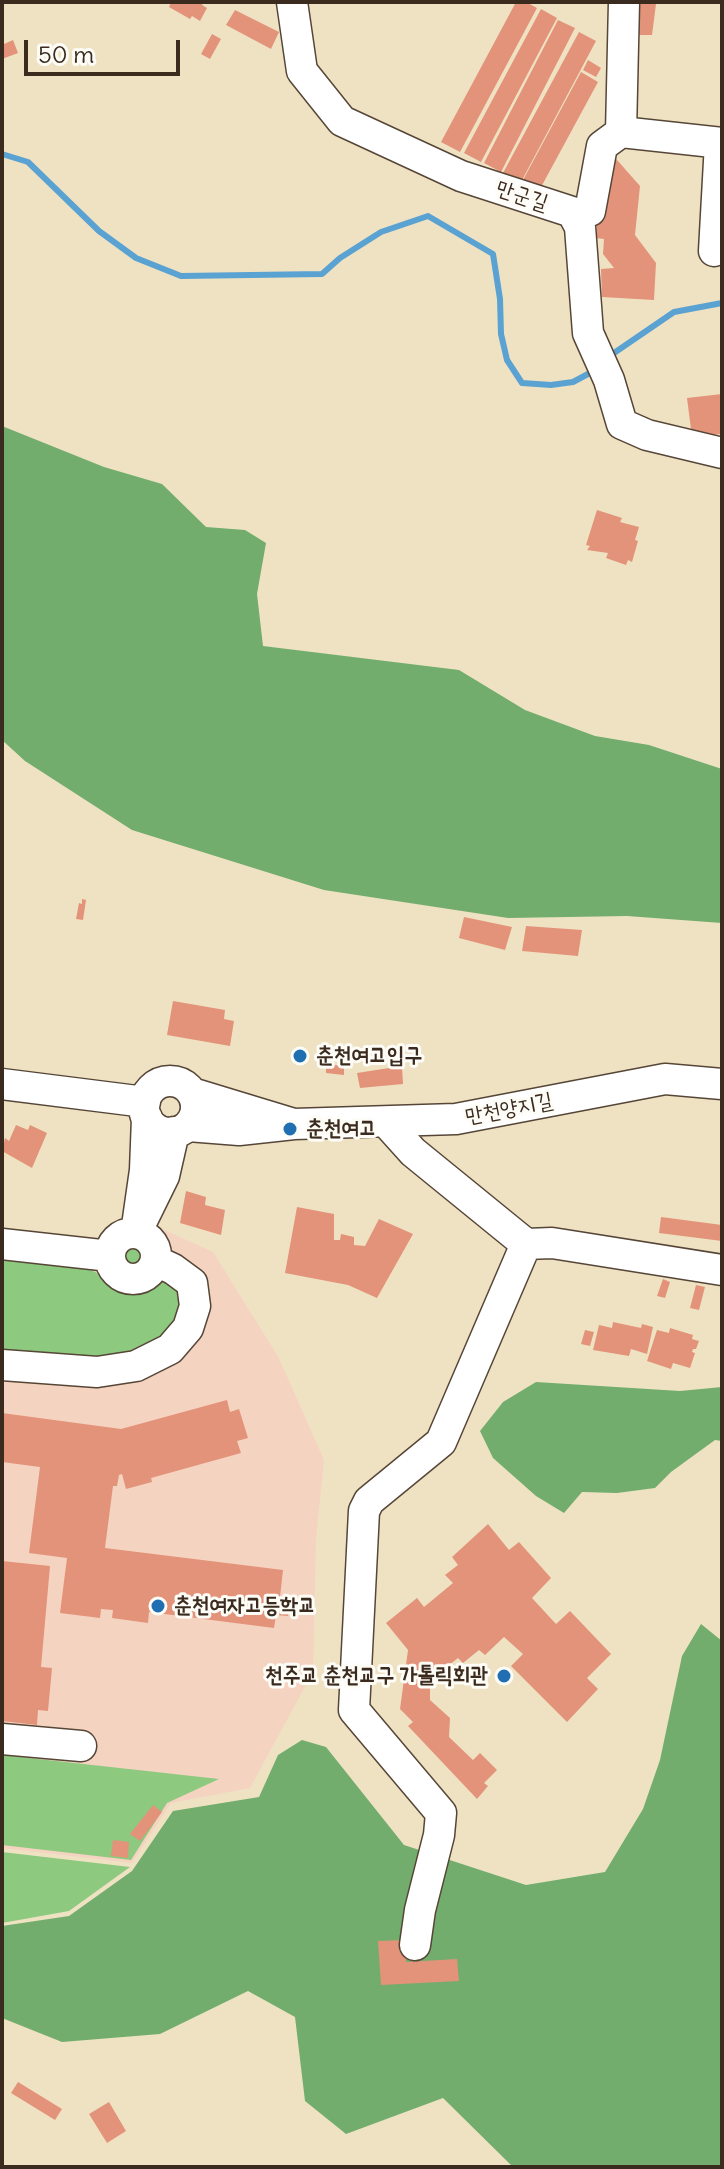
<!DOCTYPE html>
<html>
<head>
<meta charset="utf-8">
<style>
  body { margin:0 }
  #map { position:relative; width:724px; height:2169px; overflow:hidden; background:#efe2c3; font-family:Delius,sans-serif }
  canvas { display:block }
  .frame { position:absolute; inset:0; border:4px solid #3b2a1e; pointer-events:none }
  .scale { position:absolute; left:24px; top:40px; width:156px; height:36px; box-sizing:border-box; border:4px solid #3b2a1e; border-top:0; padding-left:10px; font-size:24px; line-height:28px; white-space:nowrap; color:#3b2a1e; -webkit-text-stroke:6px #fdfcf7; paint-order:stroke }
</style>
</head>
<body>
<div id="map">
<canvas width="724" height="2169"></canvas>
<div class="frame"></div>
<div class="scale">50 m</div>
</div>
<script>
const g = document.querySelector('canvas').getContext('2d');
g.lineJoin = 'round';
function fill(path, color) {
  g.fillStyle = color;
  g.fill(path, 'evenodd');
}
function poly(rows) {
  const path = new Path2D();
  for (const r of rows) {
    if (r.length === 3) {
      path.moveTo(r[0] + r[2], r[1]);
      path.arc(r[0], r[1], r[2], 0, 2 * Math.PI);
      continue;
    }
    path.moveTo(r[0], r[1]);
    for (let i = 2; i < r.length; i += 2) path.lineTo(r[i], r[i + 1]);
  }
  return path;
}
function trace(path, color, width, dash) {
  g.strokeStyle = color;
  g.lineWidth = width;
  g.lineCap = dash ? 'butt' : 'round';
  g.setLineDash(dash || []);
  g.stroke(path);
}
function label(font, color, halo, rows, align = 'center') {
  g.font = font + ' Delius,"Poor Story",sans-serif';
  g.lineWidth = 6;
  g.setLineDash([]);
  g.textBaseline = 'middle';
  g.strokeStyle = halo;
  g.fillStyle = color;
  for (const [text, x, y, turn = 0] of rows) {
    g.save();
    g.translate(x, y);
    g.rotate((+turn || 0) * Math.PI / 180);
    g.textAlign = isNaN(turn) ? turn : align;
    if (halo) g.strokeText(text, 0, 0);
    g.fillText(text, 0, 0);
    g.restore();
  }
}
fill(poly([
  [145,1221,213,1252,279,1358,324,1460,316,1540,313,1672,250,1788,171,1803,132,1863,2,1848,2,1227,98,1246]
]), '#f5d3c1');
fill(poly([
  [133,1258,13],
  [2,1258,87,1268,99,1274,120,1292,148,1290,163,1282,176,1285,185,1308,166,1340,124,1359,2,1356],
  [2,1755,219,1779,167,1803,131,1860,2,1845],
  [2,1852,130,1867,69,1911,2,1923]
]), '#8dc97e');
fill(poly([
  [2,426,104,467,162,484,206,527,245,530,266,543,257,594,263,646,459,670,525,710,595,736,649,745,722,769,722,923,627,916,508,918,324,890,132,830,25,761,2,740],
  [536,1382,680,1391,722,1387,722,1441,715,1440,671,1472,655,1488,617,1493,582,1492,564,1513,536,1496,493,1458,480,1431,503,1402],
  [701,1624,722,1641,722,2167,513,2167,443,2098,346,2134,305,2101,295,2017,248,1991,160,2034,62,2042,2,2018,2,1926,69,1916,132,1871,173,1811,259,1797,278,1755,302,1740,326,1747,404,1845,526,1885,605,1872,643,1809,660,1760,682,1656]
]), '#72ad6d');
trace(poly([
  [2,154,28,162,99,231,136,258,181,276,322,274,340,258,381,232,428,216,493,254,500,299,501,334,507,360,522,383,551,385,573,382,588,374],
  [614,353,674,312,722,303]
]), '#5aa2d1', 6);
fill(poly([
  [171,2,204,2,202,5,207,8,200,21,192,16,190,19,169,7],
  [516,2,526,2,537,8,460,152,441,142],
  [636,3,656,4,652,35,635,35],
  [541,9,557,18,481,162,464,153],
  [235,10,279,32,271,49,226,25],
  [558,20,575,28,501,172,484,163],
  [579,32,596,41,521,182,503,173],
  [212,34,221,39,210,59,201,54],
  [13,40,18,53,2,59,2,45],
  [588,60,601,68,596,77,583,70],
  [581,72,598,82,540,189,523,180],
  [610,152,640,186,635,235,656,263,654,300,602,297,601,269,614,268,603,254,604,239,596,238,598,203],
  [722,394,721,434,692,437,687,398],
  [597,510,622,518,620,522,639,527,635,540,638,541,632,562,628,560,626,565,606,558,608,553,587,550,590,546,586,545],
  [82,899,86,900,83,920,76,919,79,903,82,904],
  [464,917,512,927,505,950,459,938],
  [526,926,582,930,578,956,522,951],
  [173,1001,225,1010,224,1019,234,1021,230,1046,167,1035],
  [326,1064,344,1066,344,1075,326,1073],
  [402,1066,403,1084,360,1088,357,1073],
  [16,1125,28,1130,30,1125,47,1133,32,1168,2,1151,5,1138,9,1141],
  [186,1191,206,1197,205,1205,225,1210,221,1235,180,1223],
  [297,1207,334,1214,334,1240,340,1240,341,1234,354,1237,354,1245,365,1246,379,1219,413,1234,377,1298,348,1285,285,1273],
  [661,1217,722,1225,722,1241,659,1233],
  [663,1279,670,1282,665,1298,657,1296],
  [696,1285,705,1287,699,1310,690,1308],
  [613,1322,641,1328,642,1324,653,1327,647,1354,631,1349,629,1356,593,1350,599,1325,612,1328],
  [670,1328,693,1335,692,1339,699,1341,696,1349,693,1349,692,1352,695,1353,690,1368,673,1363,671,1369,647,1361,657,1330,669,1333],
  [585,1330,594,1332,590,1346,581,1344],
  [227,1400,230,1412,239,1409,248,1438,237,1441,241,1453,151,1478,152,1482,126,1489,122,1474,119,1475,117,1486,113,1486,105,1548,283,1570,280,1597,290,1598,288,1616,276,1615,274,1628,149,1612,148,1623,112,1618,113,1610,101,1609,100,1618,60,1613,67,1558,29,1553,40,1467,2,1462,2,1413,121,1429],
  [488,1524,509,1550,519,1542,551,1578,532,1598,556,1624,570,1611,611,1654,587,1678,598,1689,567,1722,511,1666,523,1654,504,1637,485,1655,479,1650,463,1663,458,1658,430,1680,430,1700,450,1718,449,1737,473,1760,480,1753,497,1770,484,1783,488,1786,477,1799,408,1726,413,1722,400,1709,408,1650,386,1623,417,1598,424,1607,453,1583,445,1575,458,1565,452,1557],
  [2,1561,50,1566,41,1667,52,1668,48,1711,38,1710,37,1725,2,1721],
  [153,1805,162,1812,140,1841,130,1834],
  [113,1840,129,1842,128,1858,111,1856],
  [405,1940,406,1962,457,1959,459,1981,381,1985,378,1941],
  [18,2082,62,2109,55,2120,11,2093],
  [109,2102,126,2131,107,2143,89,2114]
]), '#e39379');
const minor = poly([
  [292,2,302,71,342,121,461,176,572,212,580,227,588,333,609,380,622,424,647,435,722,453],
  [621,132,722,143],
  [590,211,602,146,621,132,624,2],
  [714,251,720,143],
  [170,1107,26],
  [2,1084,145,1102],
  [147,1118,145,1170,136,1233,164,1176,174,1132],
  [386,1122,413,1152,526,1244,552,1243,722,1270],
  [294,1124,456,1119,665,1079,722,1084],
  [188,1126,239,1130,294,1124,192,1093],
  [133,1256,23],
  [2,1244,110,1256],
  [2,1365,97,1372,136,1366,170,1349,188,1328,195,1306,192,1283,173,1269,156,1261],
  [2,1739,81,1746],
  [415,1945,420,1910,439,1835,441,1813,354,1710,364,1511,369,1501,441,1442,526,1244]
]);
trace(minor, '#564637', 33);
trace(minor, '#fff', 30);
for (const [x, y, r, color] of [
  [300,1056,8,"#1f6fb2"],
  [290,1129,8,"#1f6fb2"],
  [158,1606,8,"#1f6fb2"],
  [504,1676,8,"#1f6fb2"]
]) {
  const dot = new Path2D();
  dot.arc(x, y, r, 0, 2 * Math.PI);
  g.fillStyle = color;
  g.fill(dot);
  trace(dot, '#fdfcf7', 3);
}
label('22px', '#3b2a1e', '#fdfcf7', [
  ["만군길",522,196,18],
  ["만천양지길",509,1109,-11]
]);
label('bold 22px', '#3b2a1e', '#fdfcf7', [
  ["춘천여고입구",316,1056],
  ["춘천여고",306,1129],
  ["춘천여자고등학교",174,1606],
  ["천주교 춘천교구 가톨릭회관",488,1676,"right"]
], 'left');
</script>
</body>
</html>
